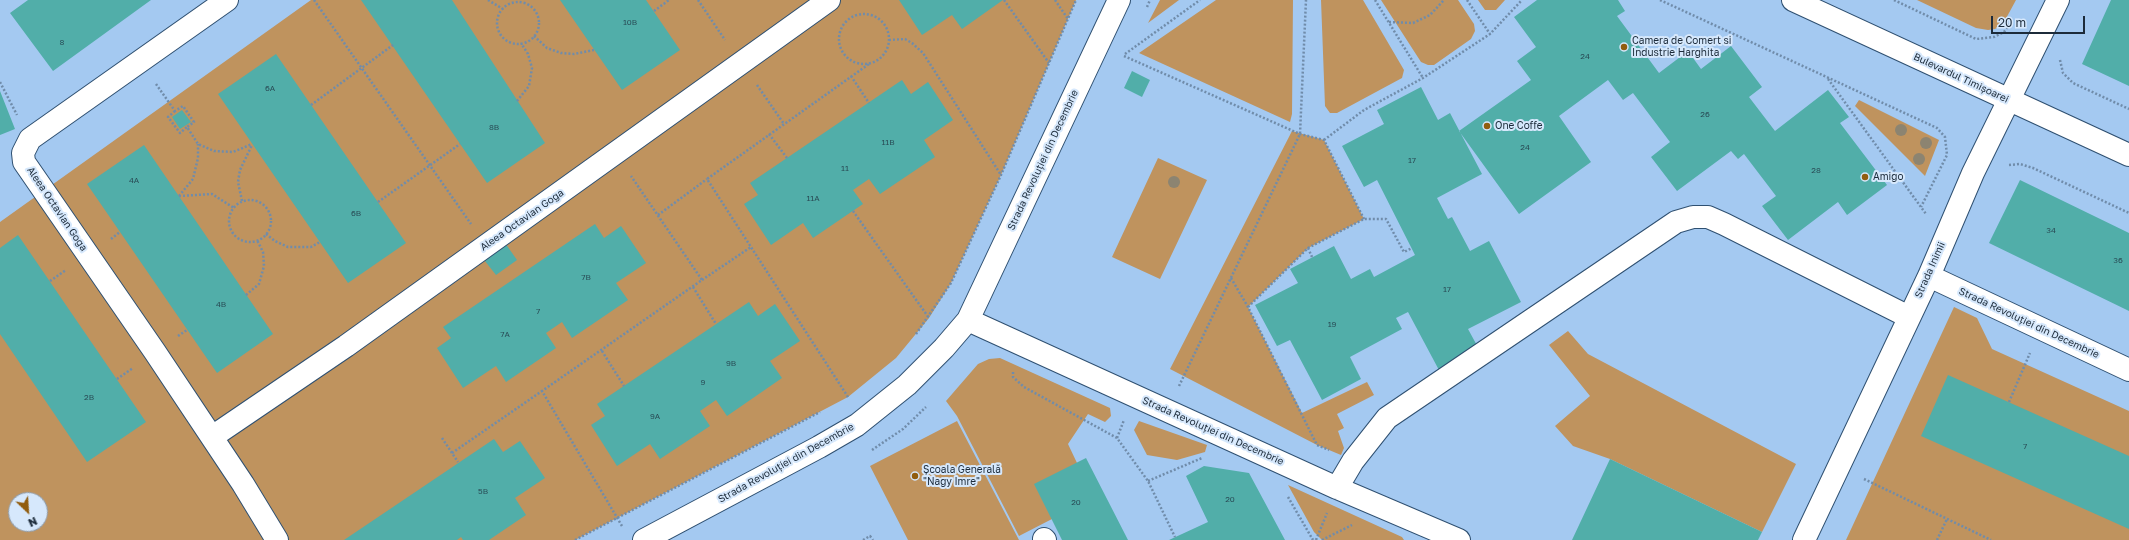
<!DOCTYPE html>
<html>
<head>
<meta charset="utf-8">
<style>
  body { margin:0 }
  #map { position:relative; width:2129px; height:540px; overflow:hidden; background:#a4c9f1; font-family:"Golos Text",sans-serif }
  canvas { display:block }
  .north { position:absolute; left:8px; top:492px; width:40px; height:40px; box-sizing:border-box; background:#d6e8fc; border:1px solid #8c9cae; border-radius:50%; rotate:155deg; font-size:11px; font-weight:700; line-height:16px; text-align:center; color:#1c2b3a }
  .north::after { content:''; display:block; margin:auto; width:14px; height:18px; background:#915d0f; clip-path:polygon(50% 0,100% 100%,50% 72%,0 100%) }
  .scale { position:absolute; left:1991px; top:16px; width:94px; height:18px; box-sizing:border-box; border:2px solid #1c2b3a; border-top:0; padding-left:5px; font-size:12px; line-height:14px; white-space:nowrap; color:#1c2b3a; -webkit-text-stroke:3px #d6e8fc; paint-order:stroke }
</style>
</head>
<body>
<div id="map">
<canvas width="2129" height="540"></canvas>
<div class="north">N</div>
<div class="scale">20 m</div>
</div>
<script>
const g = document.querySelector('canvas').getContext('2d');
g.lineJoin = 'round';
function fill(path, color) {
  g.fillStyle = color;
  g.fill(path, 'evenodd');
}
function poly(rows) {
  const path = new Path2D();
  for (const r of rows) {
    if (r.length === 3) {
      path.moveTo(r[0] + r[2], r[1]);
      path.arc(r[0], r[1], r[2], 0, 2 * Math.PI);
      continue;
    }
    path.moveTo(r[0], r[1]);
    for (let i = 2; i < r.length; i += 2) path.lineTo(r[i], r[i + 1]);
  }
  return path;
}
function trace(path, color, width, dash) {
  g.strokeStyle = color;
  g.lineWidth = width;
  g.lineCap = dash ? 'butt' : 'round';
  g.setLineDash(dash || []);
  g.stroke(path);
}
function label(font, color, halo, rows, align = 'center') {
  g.font = font + ' "Golos Text",sans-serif';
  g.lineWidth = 4;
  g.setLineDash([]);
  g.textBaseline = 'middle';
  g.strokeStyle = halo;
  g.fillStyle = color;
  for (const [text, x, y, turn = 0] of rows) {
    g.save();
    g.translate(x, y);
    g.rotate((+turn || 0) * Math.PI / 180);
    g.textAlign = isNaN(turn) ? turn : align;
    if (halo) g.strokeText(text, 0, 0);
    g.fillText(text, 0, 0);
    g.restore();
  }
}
fill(poly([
  [311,0,1076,0,1001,175,951,283,929,318,896,358,848,397,575,540,0,540,0,222],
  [16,500,40,500,40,524,16,524],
  [1160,0,1179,0,1148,23],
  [1216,0,1293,0,1292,114,1290,122,1139,53],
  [1321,0,1363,0,1404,70,1402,78,1337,113,1330,113,1325,106],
  [1381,0,1458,0,1474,24,1475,31,1471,39,1434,65,1428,65,1421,62],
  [1478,0,1505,0,1496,10,1485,10],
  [1917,0,2016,0,2003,24,1995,29,1988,30,1976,28],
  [1859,100,1939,140,1925,176,1855,106],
  [1292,131,1324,140,1364,219,1308,248,1248,307,1302,413,1367,382,1374,395,1337,414,1344,428,1338,431,1344,448,1341,455,1317,445,1170,369],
  [1158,158,1207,180,1160,279,1112,257],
  [1954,307,1977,318,1992,349,2129,411,2129,540,1846,540],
  [1568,331,1588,354,1796,464,1762,532,1610,459,1573,446,1555,426,1590,396,1549,345],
  [1000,358,1110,408,1111,416,1105,422,1088,414,1068,444,1077,463,1052,519,1019,536,957,416,946,401,978,364,989,359],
  [957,421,1019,540,908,540,870,466],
  [1139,421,1207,445,1205,452,1177,460,1147,455,1134,430],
  [1288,485,1402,537,1404,540,1322,540,1314,532]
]), '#bf935e');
fill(poly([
  [28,0,151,0,53,71,10,13],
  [361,0,452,0,545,143,487,183],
  [560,0,646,0,680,50,622,90],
  [899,0,1003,0,962,29,952,15,922,35],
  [1537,0,1618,0,1625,11,1617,16,1659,73,1688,51,1701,69,1731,46,1762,87,1749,97,1775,131,1828,90,1849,117,1840,123,1887,185,1847,215,1838,202,1788,240,1762,206,1776,196,1744,154,1738,159,1731,151,1677,191,1651,157,1670,142,1633,93,1623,100,1608,80,1559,116,1591,162,1519,214,1459,131,1531,80,1517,61,1536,47,1514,17],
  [2111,0,2129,0,2129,86,2082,64],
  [276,54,406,243,348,283,218,94],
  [1132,71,1150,80,1142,97,1124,88],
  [902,80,911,94,928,82,953,120,924,140,935,157,880,194,869,179,853,190,863,204,813,238,803,223,771,245,744,204,758,195,750,183],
  [1421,87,1438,120,1450,113,1482,174,1437,198,1448,219,1452,217,1470,251,1489,241,1521,302,1468,329,1480,351,1440,372,1408,312,1396,318,1402,329,1350,357,1361,379,1322,400,1290,340,1277,346,1255,305,1298,283,1290,269,1334,246,1351,279,1370,269,1374,277,1415,255,1377,180,1364,187,1342,146,1384,124,1377,110],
  [0,91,15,129,0,135],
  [182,110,191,122,180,129,172,117],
  [144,145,273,334,217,373,87,184],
  [2020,180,2129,233,2129,311,1989,243],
  [595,224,604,238,621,226,646,263,616,283,628,300,572,338,562,322,546,333,556,348,506,382,496,366,463,388,437,348,451,338,443,327],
  [18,235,146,422,87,462,0,334,0,248],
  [503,240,517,260,496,275,481,256],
  [749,302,758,316,775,304,800,341,770,361,782,378,727,416,716,400,700,411,710,426,660,459,650,444,617,466,591,425,605,416,597,404],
  [1948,375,2129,456,2129,529,1921,436],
  [494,439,503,452,520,441,545,478,515,498,526,515,489,540,463,540,461,537,457,540,344,540],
  [1086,458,1128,540,1062,540,1034,484],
  [1610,459,1762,532,1758,540,1572,540],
  [1204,466,1249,473,1285,540,1169,540,1208,522,1186,476]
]), '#51aea9');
const minor = poly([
  [227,0,30,139,23,153,24,162,155,352,243,484,277,540],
  [1793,0,2129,155],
  [1929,276,2129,370],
  [968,320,1337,488,1459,540],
  [212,437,346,346,829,0],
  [1337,488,1353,461,1387,418,1676,222,1693,217,1708,217,1724,224,1909,317],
  [1044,539,1045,540],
  [644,540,819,447,857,425,907,385,944,348,968,320,1119,0],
  [1804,540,1929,276,1973,173,2058,0]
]);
trace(minor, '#2f5071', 24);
trace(poly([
  [314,0,471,224],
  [488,0,503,9],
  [698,0,725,40],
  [1004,0,1049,63],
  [1055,0,1068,19],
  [1375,0,1423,78],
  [1467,0,1490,34],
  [1660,0,1937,128,1945,137,1947,155,1921,207],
  [1894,0,1976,39,1994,37,2004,32,2012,21],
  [518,23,21],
  [1147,7,1150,0],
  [654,11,669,0],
  [864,39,25],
  [1389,22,1413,23,1430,15,1444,0],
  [534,36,547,48,561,53,574,54,594,50],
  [889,40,905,39,912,43,923,53,1001,175],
  [1125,54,1200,0],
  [1124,56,1300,134,1324,140,1364,219],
  [2060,60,2063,73,2073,83,2129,109],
  [851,76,869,103],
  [1828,79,1926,214],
  [0,82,17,115],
  [156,84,175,111,183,106,194,122,187,127,198,144,214,151,233,152,252,144],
  [757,85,784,124],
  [517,101,529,86,532,68,528,54,521,43],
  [311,105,393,45],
  [175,111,168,117,180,133,187,127],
  [769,134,787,158],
  [1324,140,1364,110,1423,78,1490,34,1522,0],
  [2009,165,2020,164,2033,168,2129,213],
  [179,196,212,194,234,208],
  [179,196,193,179,198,158,198,144],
  [250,221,21],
  [242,201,238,182,240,170,252,145],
  [378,202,460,144],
  [853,211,929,318],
  [658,215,707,179],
  [266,234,275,241,288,247,311,247,320,242],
  [111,239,120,232],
  [1308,248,1312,257],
  [1231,278,1248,307,1317,445,1329,450],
  [702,280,751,247],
  [50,281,66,270],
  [693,287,716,324],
  [246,295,259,284,264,266,263,252,257,240],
  [1248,307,1308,248,1364,219,1386,219,1404,252,1412,248],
  [916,334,951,283,1001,175,1076,0],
  [178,336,187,330],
  [602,351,624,386],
  [1013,372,1013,377,1024,387,1117,438,1148,481,1175,537],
  [117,379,133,368],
  [1179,386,1300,134,1306,0],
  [848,397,707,179,869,64],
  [2009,402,2030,353],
  [442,438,458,462],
  [1117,438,1124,420],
  [872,450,903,429,926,407],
  [452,453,542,391],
  [1864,479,1991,540],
  [1148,481,1202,458],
  [1288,497,1313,540],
  [622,526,542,391,702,280,631,176],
  [575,540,820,412],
  [863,540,870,536,873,540],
  [1316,540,1327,513],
  [1322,540,1352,525],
  [1937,540,1947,519]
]), '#708caa', 2.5, [2, 2]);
trace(minor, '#fff', 22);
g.fillStyle = '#8c8471';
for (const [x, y] of [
  [1901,130],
  [1926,143],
  [1919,159],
  [1174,182]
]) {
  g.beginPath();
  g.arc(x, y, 6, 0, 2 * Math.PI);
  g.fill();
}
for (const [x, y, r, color] of [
  [1624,47,4,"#915d0f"],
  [1487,126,4,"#915d0f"],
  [1865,177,4,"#915d0f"],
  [915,476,4,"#915d0f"]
]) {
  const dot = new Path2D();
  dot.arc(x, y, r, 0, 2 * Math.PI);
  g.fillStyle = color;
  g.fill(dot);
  trace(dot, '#d6e8fc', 1.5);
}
label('8px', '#294c56', null, [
  ["10B",630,22],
  ["8",62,42],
  ["24",1585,56],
  ["6A",270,88],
  ["26",1705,114],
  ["8B",494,127],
  ["11B",888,142],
  ["24",1525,147],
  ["17",1412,160],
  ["11",845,168],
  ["28",1816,170],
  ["4A",134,180],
  ["11A",813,198],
  ["6B",356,213],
  ["34",2051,230],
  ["36",2118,260],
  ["7B",586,277],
  ["17",1447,289],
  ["4B",221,304],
  ["7",538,311],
  ["19",1332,324],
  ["7A",505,334],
  ["9B",731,363],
  ["9",703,382],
  ["2B",89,397],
  ["9A",655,416],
  ["7",2025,446],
  ["5B",483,491],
  ["20",1230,499],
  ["20",1076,502]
]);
label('10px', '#1c2b3a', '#d6e8fc', [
  ["Camera de Comert si",1632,41],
  ["Industrie Harghita",1632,53],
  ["One Coffe",1495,126],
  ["Amigo",1873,177],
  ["Școala Generală",923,470],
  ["\"Nagy Imre\"",923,482]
], 'left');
label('10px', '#1c2b3a', '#d6e8fc', [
  ["Bulevardul Timișoarei",1961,78,25],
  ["Strada Revoluției din Decembrie",1043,160,-65],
  ["Aleea Octavian Goga",57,209,56],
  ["Aleea Octavian Goga",522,220,-35],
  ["Strada Inimii",1930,270,-66],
  ["Strada Revoluției din Decembrie",2029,323,25],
  ["Strada Revoluției din Decembrie",1213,431,24],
  ["Strada Revoluției din Decembrie",786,463,-29]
]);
</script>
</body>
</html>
